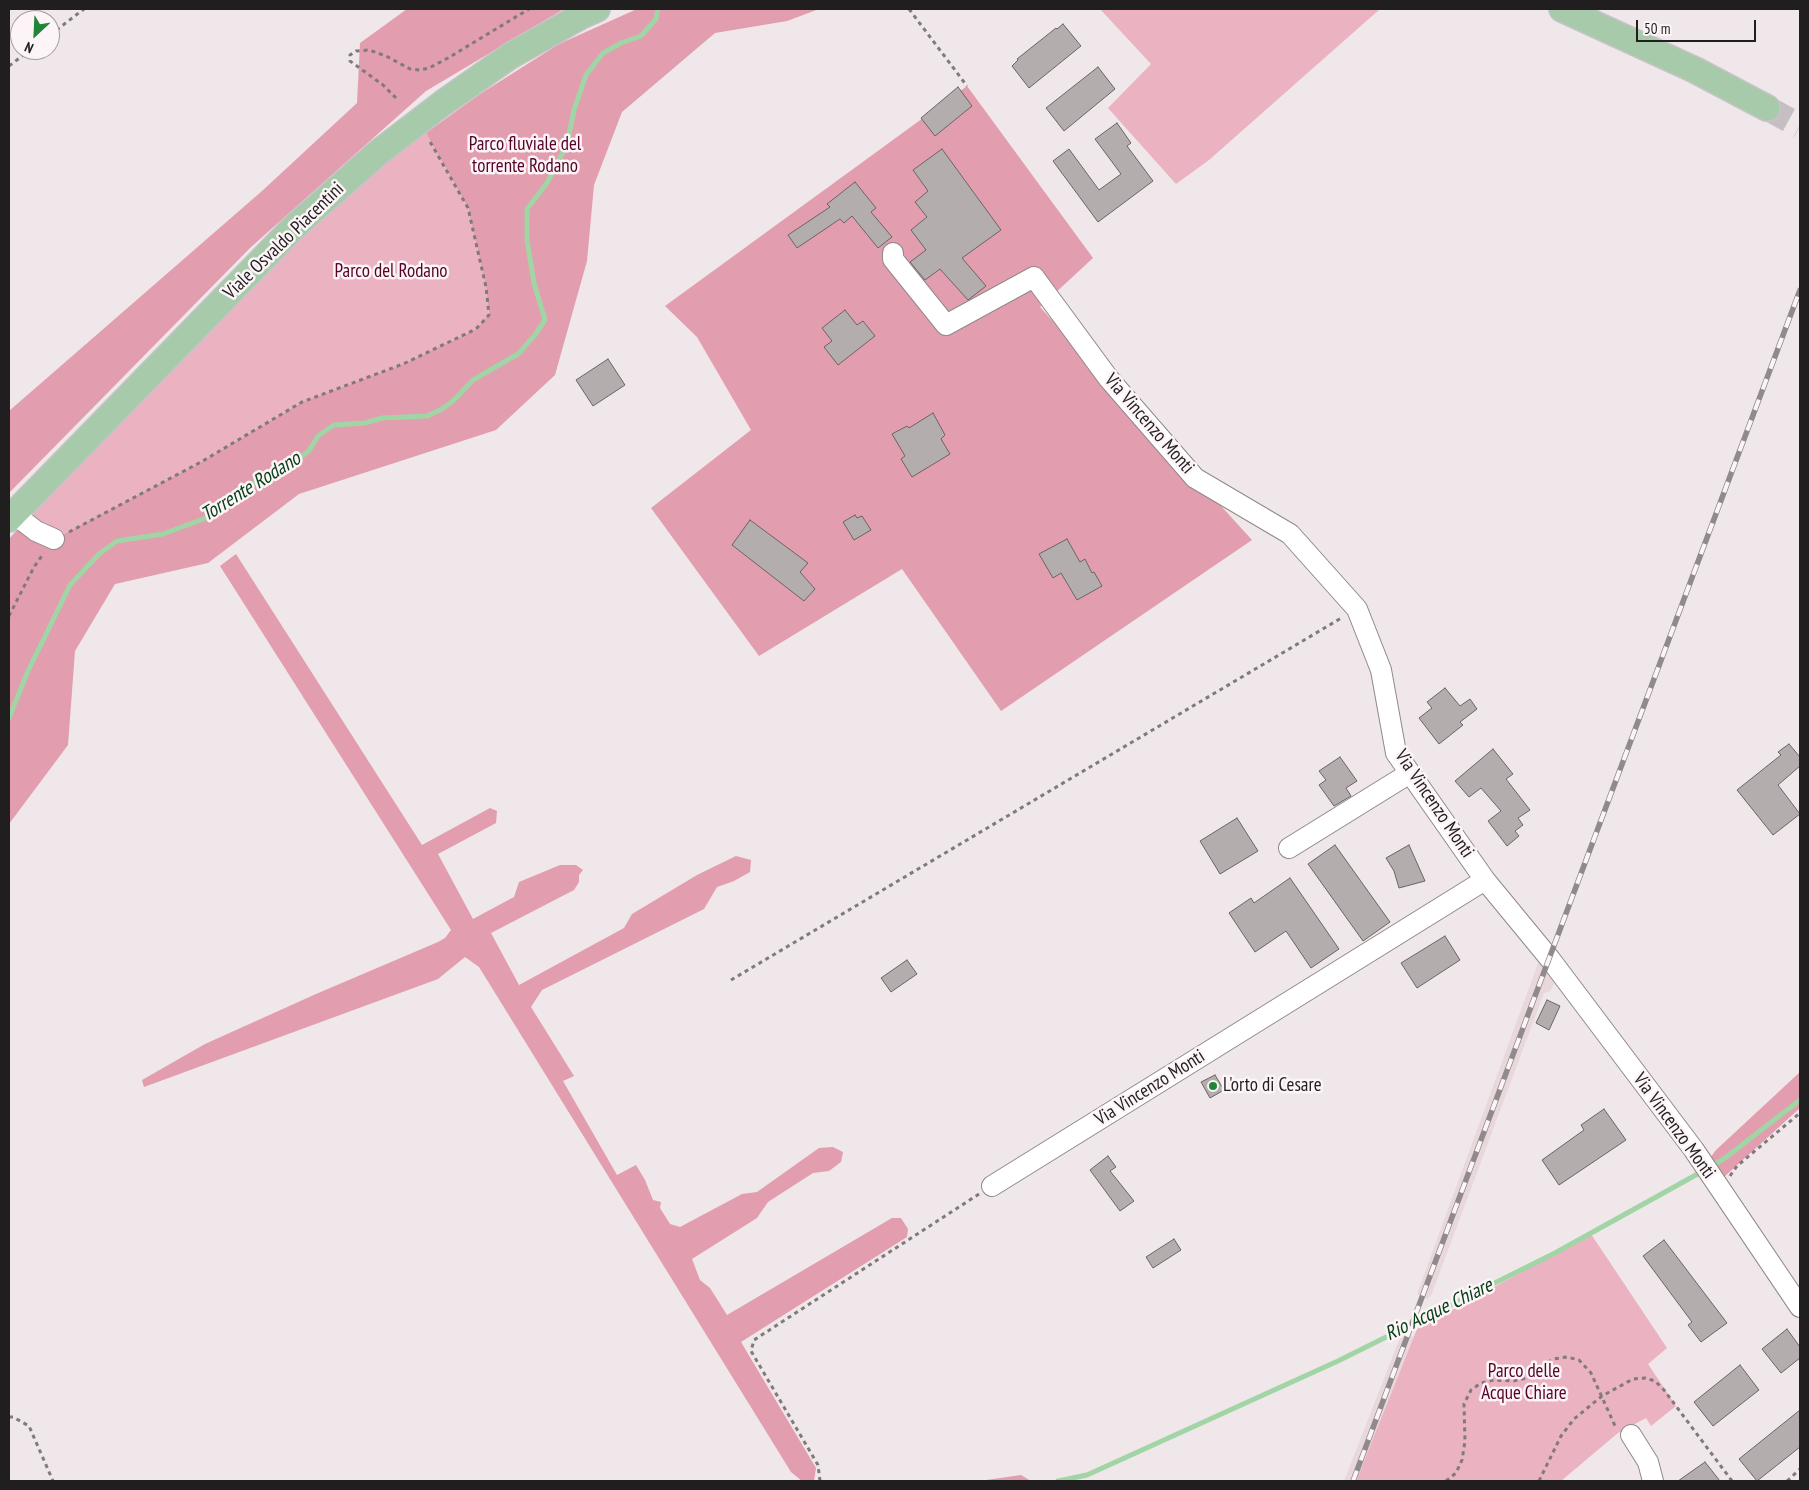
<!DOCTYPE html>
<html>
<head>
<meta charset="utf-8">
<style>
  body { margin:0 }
  #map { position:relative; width:1809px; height:1490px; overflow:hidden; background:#efe7e9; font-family:"PT Sans Narrow",sans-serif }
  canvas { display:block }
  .frame { position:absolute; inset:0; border:10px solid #211e1f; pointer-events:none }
  .north { position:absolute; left:10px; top:10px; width:50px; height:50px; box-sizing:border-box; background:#fcf4f6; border:1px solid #a49ea0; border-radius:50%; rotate:205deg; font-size:14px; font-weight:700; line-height:20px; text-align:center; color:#211e1f }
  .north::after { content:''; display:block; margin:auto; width:18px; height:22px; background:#1f8539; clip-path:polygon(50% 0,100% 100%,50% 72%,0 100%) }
  .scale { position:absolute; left:1636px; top:20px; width:120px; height:22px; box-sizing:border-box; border:2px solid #211e1f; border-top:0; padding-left:6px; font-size:15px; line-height:18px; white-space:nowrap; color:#211e1f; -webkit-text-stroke:4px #fcf4f6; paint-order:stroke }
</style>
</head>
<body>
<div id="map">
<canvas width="1809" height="1490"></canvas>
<div class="frame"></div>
<div class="north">N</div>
<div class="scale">50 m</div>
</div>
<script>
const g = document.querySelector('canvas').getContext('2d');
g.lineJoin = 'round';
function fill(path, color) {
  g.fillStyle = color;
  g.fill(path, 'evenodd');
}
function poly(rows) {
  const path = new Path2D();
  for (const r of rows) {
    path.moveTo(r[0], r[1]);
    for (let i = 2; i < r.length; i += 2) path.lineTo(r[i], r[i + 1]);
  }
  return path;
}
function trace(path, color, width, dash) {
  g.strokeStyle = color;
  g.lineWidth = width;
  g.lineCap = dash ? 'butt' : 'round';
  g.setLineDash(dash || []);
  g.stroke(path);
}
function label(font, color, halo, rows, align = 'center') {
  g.font = font + ' "PT Sans Narrow",sans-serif';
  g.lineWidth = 5;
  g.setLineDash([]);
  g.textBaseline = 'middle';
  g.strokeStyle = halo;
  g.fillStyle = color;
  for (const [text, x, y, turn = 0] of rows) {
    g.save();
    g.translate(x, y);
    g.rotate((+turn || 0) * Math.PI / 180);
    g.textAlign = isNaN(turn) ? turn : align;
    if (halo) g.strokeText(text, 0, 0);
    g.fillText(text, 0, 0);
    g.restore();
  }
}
fill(poly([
  [1541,955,1558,977,1550,991,1544,993,1431,1296,1427,1299,1417,1294],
  [1406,1334,1414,1337,1356,1481,1344,1481,1401,1335]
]), '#e8d8db');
fill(poly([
  [1100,9,1380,9,1209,160,1176,184,1108,108,1151,64],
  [426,133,468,208,486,287,489,315,476,329,403,364,302,402,201,462,54,539,36,531,16,531,236,299,346,191],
  [1591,1234,1667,1348,1648,1364,1676,1406,1651,1426,1646,1418,1618,1433,1561,1481,1356,1481,1417,1329]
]), '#ebb3c1');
fill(poly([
  [407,9,564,9,426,91,250,248,9,493,9,411,262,191,357,103,360,43],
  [637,9,819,9,787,21,715,33,622,112,594,185,587,261,555,375,496,430,299,494,208,563,115,584,75,651,68,745,9,824,9,539,16,531,36,531,54,539,201,462,302,402,403,364,476,329,489,314,486,287,468,208,426,133,480,94,559,44],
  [967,86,1093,258,1040,307,1252,540,1001,711,902,569,759,656,651,508,751,430,697,337,665,306],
  [236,554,422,845,490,808,497,811,496,823,438,854,473,919,514,897,519,882,560,865,576,865,583,870,579,875,579,882,574,890,491,933,519,985,624,928,632,914,697,875,736,856,751,860,750,872,734,881,717,887,704,909,542,990,531,1007,574,1076,563,1081,617,1175,636,1165,645,1180,653,1200,661,1202,660,1208,670,1224,680,1227,742,1194,757,1192,819,1148,833,1147,843,1152,841,1162,829,1171,813,1173,768,1202,757,1218,692,1259,700,1280,710,1288,727,1315,892,1218,901,1218,908,1229,907,1237,741,1342,816,1468,814,1481,802,1481,791,1472,479,967,465,957,438,979,144,1087,142,1080,205,1044,316,994,438,942,445,938,451,930,220,566],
  [1800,1072,1800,1108,1724,1177,1710,1158,1716,1150],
  [1021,1475,1031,1481,979,1481]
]), '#e29daf');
trace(poly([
  [9,718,28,671,70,585,99,554,117,541,163,534,206,518,269,472,292,463,309,451,318,436,334,425,365,423,382,418,427,416,442,409,453,401,473,380,518,354,535,335,545,320,534,283,527,240,527,209,547,183,567,144,574,110,586,75,603,53,621,43,641,36,656,19,658,9],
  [1710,1167,1725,1158,1800,1100],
  [1058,1481,1087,1475,1338,1361,1555,1253,1703,1171]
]), '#a1d5a6', 5);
const building = poly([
  [1063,24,1081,46,1029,88,1012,66,1018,60,1017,59,1056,28,1057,29,1063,24],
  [1098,67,1115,89,1064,131,1046,108,1098,67],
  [958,87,972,106,935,136,921,118,958,87],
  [1117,123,1131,143,1127,146,1153,181,1098,222,1053,161,1069,149,1099,190,1121,174,1095,139,1117,123],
  [942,149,1001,230,962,258,986,286,968,300,940,269,925,280,910,262,926,250,911,230,927,217,915,202,928,191,913,170,942,149],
  [855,182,876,208,871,212,892,237,878,248,852,216,844,223,840,219,797,248,788,235,830,207,827,204,855,182],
  [845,310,857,325,863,321,875,336,838,365,824,347,832,341,822,328,845,310],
  [608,359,625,385,593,406,576,380,608,359],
  [933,413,945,435,941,439,950,454,912,477,901,459,905,456,892,434,907,426,909,428,933,413],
  [855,515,857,518,862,516,871,530,854,540,843,522,855,515],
  [750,520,808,563,800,572,815,589,804,601,732,545,750,520],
  [1067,539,1080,562,1085,559,1092,573,1094,572,1102,586,1077,600,1061,573,1053,578,1039,554,1067,539],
  [1445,688,1460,706,1470,699,1477,709,1460,722,1463,725,1439,744,1419,718,1432,708,1427,702,1445,688],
  [1789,744,1800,757,1800,766,1778,785,1800,814,1773,835,1737,790,1781,755,1778,752,1789,744],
  [1493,749,1513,774,1506,779,1530,810,1518,818,1523,825,1515,831,1519,836,1507,846,1488,821,1501,811,1481,788,1469,797,1455,781,1493,749],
  [1340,757,1357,781,1346,788,1351,796,1334,806,1319,785,1326,780,1319,771,1340,757],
  [1237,818,1258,851,1220,874,1200,841,1237,818],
  [1335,845,1390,922,1363,941,1308,864,1335,845],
  [1409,845,1425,881,1399,888,1394,871,1386,858,1409,845],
  [1290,878,1339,949,1311,968,1286,931,1255,952,1229,913,1251,898,1254,903,1290,878],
  [1445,936,1460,960,1417,988,1401,963,1445,936],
  [907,960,917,974,891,992,881,978,907,960],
  [1547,1000,1560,1006,1549,1030,1536,1023,1547,1000],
  [1215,1075,1224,1090,1210,1098,1201,1082,1215,1075],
  [1604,1109,1626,1140,1559,1185,1542,1160,1584,1130,1581,1125,1604,1109],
  [1108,1156,1116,1167,1110,1171,1134,1201,1120,1211,1090,1170,1108,1156],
  [1174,1239,1181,1250,1153,1268,1146,1257,1174,1239],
  [1664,1240,1727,1323,1701,1342,1688,1325,1692,1322,1643,1256,1664,1240],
  [1787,1329,1800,1347,1800,1358,1781,1373,1762,1349,1787,1329],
  [1740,1365,1759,1390,1713,1426,1694,1402,1740,1365],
  [1800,1410,1800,1447,1757,1481,1739,1459,1800,1410],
  [1705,1462,1720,1481,1678,1481,1705,1462]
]);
fill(building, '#b4adae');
trace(building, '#6a6465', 1);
trace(poly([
  [1767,108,1800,126]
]), '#c6bfc1', 25, [25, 12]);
const minor = poly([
  [893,253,893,259,946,325,1034,277,1109,379,1195,478,1290,534,1357,609,1381,670,1396,753,1485,880,1550,959,1694,1150,1800,1307],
  [14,514,36,531,54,539],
  [1289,848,1410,773],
  [992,1186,1485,880],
  [1631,1435,1648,1462,1653,1481]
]);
const major = poly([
  [1562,9,1695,70,1767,108],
  [9,519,292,229,337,189,379,152,443,103,510,56,581,16,597,9]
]);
trace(minor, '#90898a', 22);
trace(major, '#c5c4c5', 28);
trace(poly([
  [909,9,967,86],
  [50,35,84,9],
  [9,66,30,50],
  [396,98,383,85,350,61,350,55,356,51,369,50,386,56,410,69,420,70,429,68,448,58,529,9],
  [69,532,201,462,302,402,403,364,476,329,489,315,486,287,468,208,429,140],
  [9,616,34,567,44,553],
  [731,980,1343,617],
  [1730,1176,1737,1166,1800,1113],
  [9,1417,13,1417,29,1426,53,1481],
  [820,1481,818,1465,751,1351,754,1340,979,1194],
  [1446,1481,1456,1473,1462,1460,1465,1441,1464,1404,1471,1390,1481,1383,1494,1380,1513,1381,1527,1378,1553,1359,1567,1357,1579,1360,1591,1373,1616,1428],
  [1539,1481,1561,1436,1574,1419,1602,1396,1633,1379,1645,1378,1655,1381,1664,1390,1732,1481],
  [1787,1481,1800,1469]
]), '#7f7a7b', 3, [4, 4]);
trace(minor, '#fff', 20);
trace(major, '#a6caaa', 25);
const rail = poly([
  [1353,1481,1800,290]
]);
trace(rail, '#908a8c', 5.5);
trace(rail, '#fcf4f6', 4, [11]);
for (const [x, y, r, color] of [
  [1213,1086,5,"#1f8539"]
]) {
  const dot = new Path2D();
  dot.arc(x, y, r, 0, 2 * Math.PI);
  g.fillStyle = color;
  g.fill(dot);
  trace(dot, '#fcf4f6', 2);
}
label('19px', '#550327', '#fcf4f6', [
  ["Parco fluviale del",525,145],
  ["torrente Rodano",525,167],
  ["Parco del Rodano",391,272],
  ["Parco delle",1524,1372],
  ["Acque Chiare",1524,1394]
]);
label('19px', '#211e1f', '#fcf4f6', [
  ["Viale Osvaldo Piacentini",284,241,-44],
  ["Via Vincenzo Monti",1149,424,49],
  ["Via Vincenzo Monti",1434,804,56],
  ["Via Vincenzo Monti",1150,1088,-32],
  ["Via Vincenzo Monti",1674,1126,54]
]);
label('19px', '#211e1f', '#fcf4f6', [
  ["L'orto di Cesare",1223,1086]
], 'left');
label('italic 20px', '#054116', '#fcf4f6', [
  ["Torrente Rodano",251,487,-32],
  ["Rio Acque Chiare",1439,1310,-26]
]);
</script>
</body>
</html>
